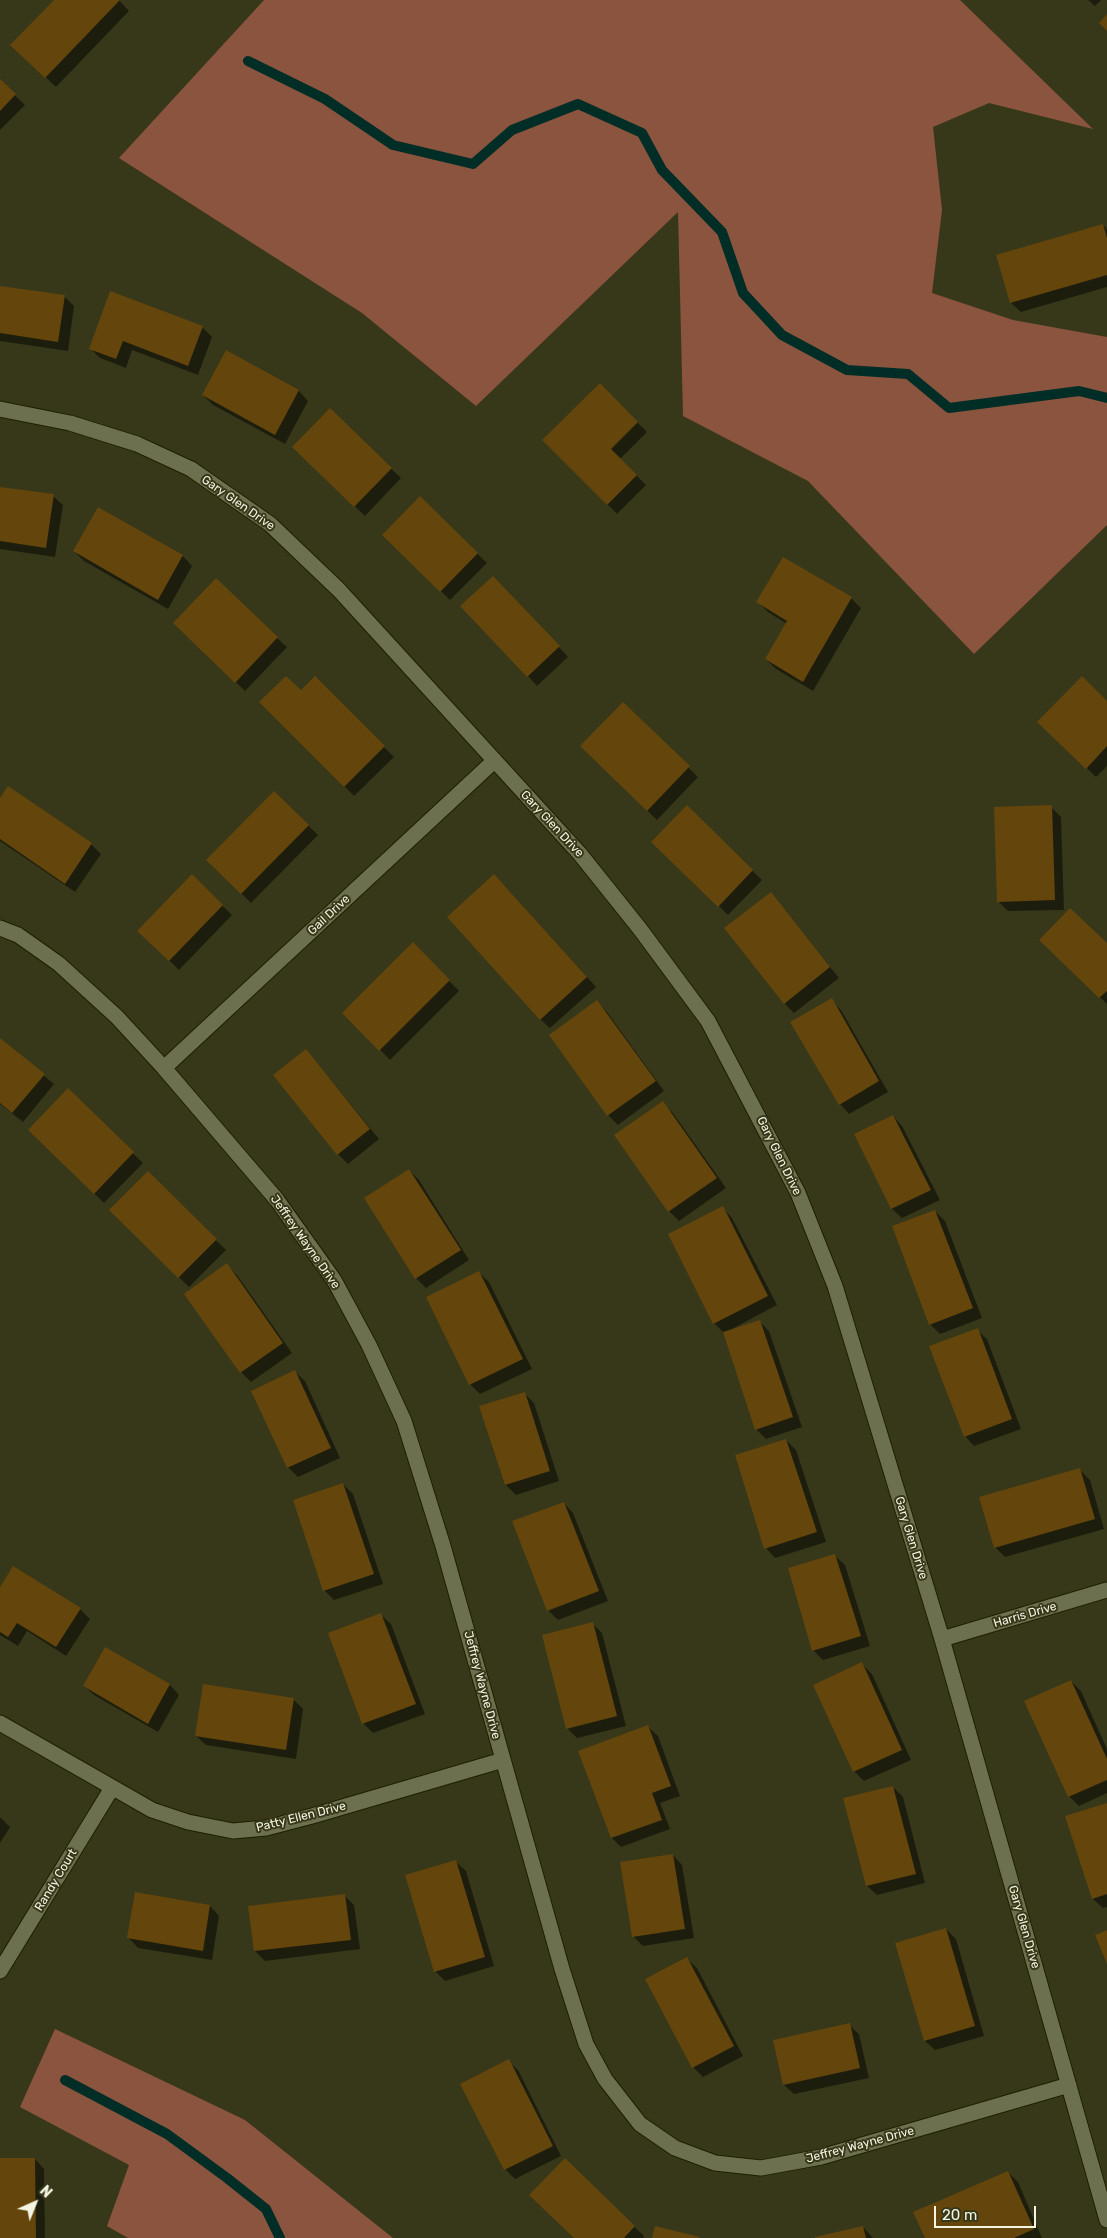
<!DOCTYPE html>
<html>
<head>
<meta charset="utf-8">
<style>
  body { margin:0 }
  #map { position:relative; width:1107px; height:2238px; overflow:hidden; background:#373819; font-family:Rubik,sans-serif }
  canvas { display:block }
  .north { position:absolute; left:10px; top:2178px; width:50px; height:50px; -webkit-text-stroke:4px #373819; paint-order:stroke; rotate:44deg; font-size:14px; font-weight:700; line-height:20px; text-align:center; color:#f3f5e2 }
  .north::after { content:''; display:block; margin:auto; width:18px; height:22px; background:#f3f5e2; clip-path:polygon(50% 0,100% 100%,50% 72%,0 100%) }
  .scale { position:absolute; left:934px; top:2206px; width:102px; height:22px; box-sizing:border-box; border:2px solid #f3f5e2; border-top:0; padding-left:6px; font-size:15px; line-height:18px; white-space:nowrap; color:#f3f5e2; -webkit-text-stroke:4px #373819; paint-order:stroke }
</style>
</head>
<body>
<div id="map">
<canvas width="1107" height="2238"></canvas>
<div class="north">N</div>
<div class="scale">20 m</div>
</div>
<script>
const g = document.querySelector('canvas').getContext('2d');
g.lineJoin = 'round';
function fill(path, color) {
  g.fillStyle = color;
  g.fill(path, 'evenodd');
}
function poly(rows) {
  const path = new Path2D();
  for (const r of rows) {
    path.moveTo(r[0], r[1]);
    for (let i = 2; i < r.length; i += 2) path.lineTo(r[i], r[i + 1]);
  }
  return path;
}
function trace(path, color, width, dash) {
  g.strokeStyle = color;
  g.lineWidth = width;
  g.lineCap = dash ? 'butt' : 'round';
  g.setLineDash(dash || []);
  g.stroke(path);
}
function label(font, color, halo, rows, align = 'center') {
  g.font = font + ' Rubik,sans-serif';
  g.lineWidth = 4;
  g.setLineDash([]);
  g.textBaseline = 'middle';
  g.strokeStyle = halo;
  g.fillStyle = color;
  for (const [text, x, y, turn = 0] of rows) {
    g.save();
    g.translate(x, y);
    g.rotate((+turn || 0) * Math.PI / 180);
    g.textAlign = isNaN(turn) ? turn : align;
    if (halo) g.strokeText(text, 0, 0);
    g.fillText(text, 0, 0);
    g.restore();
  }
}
fill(poly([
  [264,0,960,0,1093,129,989,103,933,127,942,210,932,293,1013,320,1107,337,1107,525,974,654,808,481,683,416,678,212,476,406,362,313,119,158],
  [55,2029,245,2120,393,2238,128,2238,107,2226,129,2165,20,2107]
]), '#8b543e');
fill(poly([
  [55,0,119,0,129,11,56,87,12,45],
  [1088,0,1101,0,1095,6],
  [0,81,25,105,0,130],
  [1103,225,1107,230,1107,287,1021,312,1011,303],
  [0,287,64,296,74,306,68,351,0,341],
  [111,293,202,327,212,337,198,375,132,350,126,368,100,358,90,348],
  [227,351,299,391,308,401,285,444,213,405,203,395],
  [600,385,647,432,620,459,646,485,617,514,544,440],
  [330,410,401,478,365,516,294,447],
  [0,488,53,496,63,505,55,557,0,549],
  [420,498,487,563,450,600,384,535],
  [99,508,183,556,192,566,168,609,84,561,74,551],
  [503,587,568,657,537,686,528,676],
  [851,598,861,608,813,691,776,669,766,659,787,624,768,612,758,602],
  [175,623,277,638,287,647,245,691],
  [315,678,394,757,354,796,261,702,301,692],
  [1107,702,1107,766,1096,777,1039,722],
  [623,703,698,777,657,820,581,746],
  [274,792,318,835,251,903,208,860],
  [0,800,91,844,101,854,75,892,0,841],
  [687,807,762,880,728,915,653,842],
  [1051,807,1061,817,1064,910,1008,911,998,901],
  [192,876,232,915,179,970,139,931],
  [504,885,596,987,550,1028,540,1019],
  [770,893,839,978,794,1013,784,1003],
  [1041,940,1107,945,1107,1004],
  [413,944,459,991,390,1060,344,1013],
  [831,1000,841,1010,888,1092,849,1114,840,1104],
  [597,1002,607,1012,664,1091,618,1125,608,1115,551,1035],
  [0,1039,54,1084,23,1122,0,1104],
  [306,1050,379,1139,348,1164,338,1154],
  [68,1090,143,1163,104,1203,29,1130],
  [663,1103,673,1113,726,1188,679,1221,669,1211,616,1136],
  [893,1116,902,1126,940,1200,902,1218,892,1209,855,1135],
  [409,1170,419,1180,469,1260,426,1288,416,1278],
  [148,1173,226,1250,189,1287,111,1210],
  [723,1208,732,1218,777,1305,730,1330,759,1321,769,1331,802,1427,766,1439,756,1429,724,1333,714,1323],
  [935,1211,945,1221,982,1318,940,1334,930,1324],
  [227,1265,237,1275,292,1353,251,1382,241,1372],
  [479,1273,489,1282,532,1369,480,1394,470,1384],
  [977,1330,987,1339,1021,1429,974,1446,965,1436],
  [295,1372,305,1381,340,1458,298,1477,288,1467],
  [524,1393,534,1403,559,1481,516,1495,506,1485,481,1407],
  [786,1440,796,1450,826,1542,775,1558,766,1548],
  [1080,1470,1090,1480,1104,1529,1005,1557,995,1547],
  [343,1484,353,1494,383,1584,334,1600,324,1590],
  [564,1503,573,1513,608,1601,558,1620,548,1610],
  [835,1556,845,1565,870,1646,823,1660,813,1650],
  [0,1590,80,1609,90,1619,66,1656,27,1631,18,1646,0,1635],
  [381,1615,391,1624,425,1714,373,1733,363,1723],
  [592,1623,602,1633,626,1726,577,1738,567,1728],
  [105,1649,170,1685,179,1695,158,1732,94,1695,84,1686],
  [862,1664,872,1674,911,1760,864,1781,854,1771],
  [1071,1681,1081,1691,1107,1749,1107,1793,1079,1806,1069,1796],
  [293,1699,303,1709,296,1759,206,1745,196,1736],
  [648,1727,658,1736,680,1796,660,1803,670,1829,621,1847,612,1838],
  [893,1787,903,1797,925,1883,877,1895,867,1886],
  [1107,1804,1107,1907,1103,1908,1093,1899],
  [0,1817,10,1827,0,1843],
  [673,1855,682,1865,694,1938,643,1946,633,1936],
  [456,1862,466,1871,494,1966,445,1981,435,1971],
  [344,1895,354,1905,360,1949,265,1961,255,1951],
  [210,1906,219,1916,212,1960,138,1948,129,1938],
  [946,1929,956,1939,984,2036,935,2050,925,2041],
  [687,1959,697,1968,743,2056,703,2077,693,2067],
  [849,2025,859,2034,869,2078,794,2094,784,2085],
  [508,2061,518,2070,561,2156,515,2179,505,2169,462,2084],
  [35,2159,44,2169,45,2238,0,2238,0,2160],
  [565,2160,644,2236,643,2238,576,2238],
  [1008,2172,1018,2182,1042,2238,926,2238],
  [863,2227,873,2238,817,2238]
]), '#0007');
trace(poly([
  [248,61,325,99,393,145,473,164,512,130,578,104,642,133,662,170,722,232,743,293,782,335,847,370,908,374,949,408,1079,391,1107,398],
  [65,2080,167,2134,227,2178,266,2209,280,2238]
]), '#002d26', 10);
fill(poly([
  [54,0,120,0,45,78,10,45],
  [1107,14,1107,31,1099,23],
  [0,79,16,94,0,111],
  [1103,224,1107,238,1107,275,1010,303,996,255],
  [0,286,65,295,58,342,0,333],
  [110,291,203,326,188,366,123,341,116,359,89,349],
  [226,350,299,390,275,435,202,395],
  [600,383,638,422,611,449,637,475,607,505,542,440],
  [330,408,392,468,354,507,292,447],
  [0,487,54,494,46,548,0,541],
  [420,496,478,553,440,592,382,535],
  [98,507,183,555,158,600,73,551],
  [783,557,852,597,803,682,765,659,787,621,756,602],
  [493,576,560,646,527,677,460,606],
  [216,578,278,637,235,683,173,623],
  [286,676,301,690,315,676,385,746,344,787,259,702],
  [1082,676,1107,701,1107,746,1086,769,1037,722],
  [623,702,690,766,647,811,580,746],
  [8,786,92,843,65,884,0,839,0,798],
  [274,791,309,825,241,894,206,860],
  [687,805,753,870,718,907,651,842],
  [1052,805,1055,900,997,902,994,807],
  [192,874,223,905,169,961,137,931],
  [494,874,587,977,540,1020,447,917],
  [771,892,830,967,784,1004,724,928],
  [1070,908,1107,943,1107,991,1099,998,1039,940],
  [413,942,450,980,379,1051,342,1013],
  [832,998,879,1081,839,1105,790,1022],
  [597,1000,656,1081,607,1116,549,1035],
  [0,1038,45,1074,12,1113,0,1103],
  [306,1049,370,1129,337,1155,273,1075],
  [68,1088,134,1152,94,1194,28,1130],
  [663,1101,717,1178,668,1212,614,1135],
  [893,1115,931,1190,891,1209,854,1134],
  [409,1169,461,1250,415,1279,364,1198],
  [148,1171,217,1239,178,1278,109,1210],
  [723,1206,768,1296,713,1324,668,1234],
  [935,1210,973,1308,929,1325,892,1226],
  [227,1263,283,1343,240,1373,184,1294],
  [479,1271,523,1359,469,1385,426,1297],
  [760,1320,793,1417,755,1430,723,1332],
  [978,1328,1012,1419,964,1437,929,1346],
  [295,1370,331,1448,287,1468,251,1391],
  [525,1392,550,1471,505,1485,479,1406],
  [786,1439,817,1532,764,1549,735,1455],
  [1080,1468,1095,1519,994,1548,979,1497],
  [343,1483,374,1574,323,1591,293,1500],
  [564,1502,599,1591,547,1611,512,1521],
  [835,1554,861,1636,812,1651,788,1568],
  [13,1566,81,1608,56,1647,17,1623,8,1637,0,1632,0,1587],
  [381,1613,416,1704,362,1724,328,1633],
  [593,1622,617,1716,566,1729,542,1635],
  [105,1647,170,1684,148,1724,83,1686],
  [862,1662,902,1750,853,1772,813,1685],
  [1071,1680,1107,1759,1107,1780,1068,1797,1024,1701],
  [203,1684,294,1698,286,1750,195,1736],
  [648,1725,671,1786,652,1793,662,1820,611,1838,578,1751],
  [893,1786,916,1874,866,1886,843,1798],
  [1107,1803,1107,1894,1092,1899,1065,1816],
  [673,1854,685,1929,632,1937,620,1862],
  [456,1860,485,1957,434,1972,405,1875],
  [135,1892,210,1905,203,1951,127,1938],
  [345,1894,351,1940,254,1951,248,1906],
  [946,1928,975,2026,924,2041,895,1943],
  [1107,1930,1107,1964,1095,1935],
  [687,1957,734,2046,692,2068,645,1979],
  [850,2023,860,2068,783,2085,773,2040],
  [509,2059,553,2146,504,2170,460,2084],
  [0,2158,35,2158,36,2238,0,2238],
  [565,2158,635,2226,624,2238,574,2238,529,2195],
  [1008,2171,1034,2229,1014,2238,925,2238,913,2212],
  [655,2226,700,2237,699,2238,652,2238],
  [863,2226,866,2238,815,2238,815,2237]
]), '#64450c');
const street = poly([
  [0,409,70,423,137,444,191,469,270,524,339,590,580,854,640,929,708,1021,798,1193,835,1286,942,1639,1107,2220],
  [0,928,18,935,59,964,117,1017,164,1068,277,1200,334,1280,369,1345,404,1421,443,1546,562,1969,586,2044,605,2079,640,2124,675,2148,715,2163,761,2168,821,2157,1069,2085],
  [164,1068,494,761],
  [942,1639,1107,1590],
  [0,1723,152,1810,188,1822,233,1831,266,1828,312,1816,503,1760],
  [0,1971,112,1788]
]);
trace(street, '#1e1f01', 17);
trace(street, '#6d704e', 15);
label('12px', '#f3f5e2', '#373819', [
  ["Gary Glen Drive",238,503,35],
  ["Gary Glen Drive",552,824,47],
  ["Gail Drive",329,915,-43],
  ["Gary Glen Drive",779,1156,64],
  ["Jeffrey Wayne Drive",305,1242,55],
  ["Gary Glen Drive",911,1538,73],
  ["Harris Drive",1025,1615,-16],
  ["Jeffrey Wayne Drive",482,1685,75],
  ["Patty Ellen Drive",301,1817,-14],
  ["Randy Court",56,1880,-59],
  ["Gary Glen Drive",1024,1927,74],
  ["Jeffrey Wayne Drive",860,2145,-15]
]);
</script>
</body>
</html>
